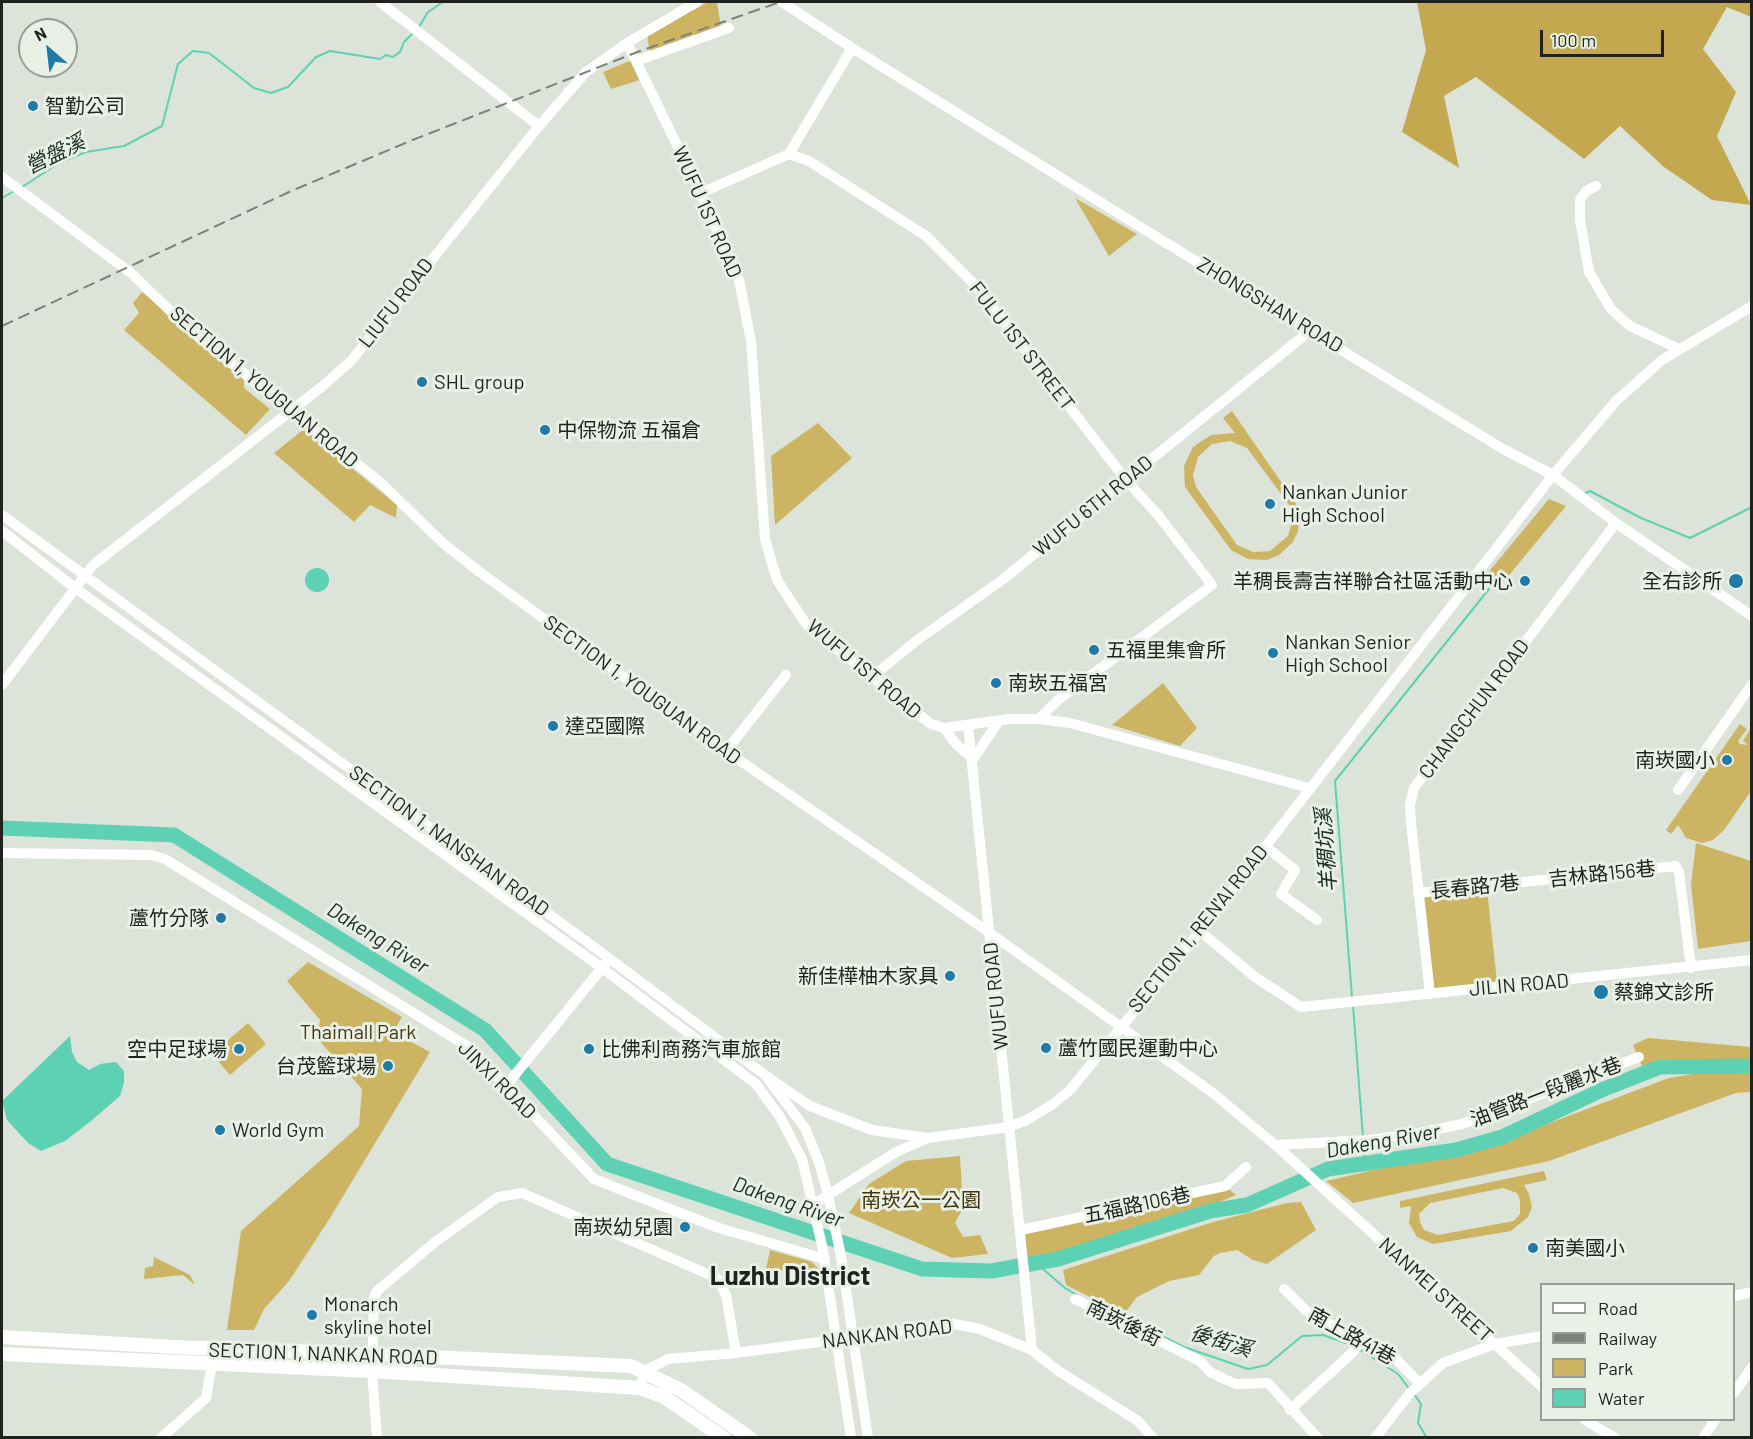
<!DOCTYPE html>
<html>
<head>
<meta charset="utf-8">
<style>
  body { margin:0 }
  #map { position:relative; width:1753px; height:1439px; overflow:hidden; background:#dce3d8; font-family:Barlow,sans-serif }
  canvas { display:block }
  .frame { position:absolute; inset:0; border:3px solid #1f221e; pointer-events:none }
  .legend { position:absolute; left:1540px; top:1283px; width:195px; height:138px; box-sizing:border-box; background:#e9f0e5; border:2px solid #989e95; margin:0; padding:8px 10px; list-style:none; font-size:18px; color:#1f221e }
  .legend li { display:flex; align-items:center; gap:12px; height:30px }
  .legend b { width:30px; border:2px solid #989e95 }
  .north { position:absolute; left:18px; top:18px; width:60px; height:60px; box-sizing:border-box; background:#e9f0e5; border:2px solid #989e95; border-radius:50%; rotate:332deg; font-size:16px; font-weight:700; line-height:24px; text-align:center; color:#1f221e }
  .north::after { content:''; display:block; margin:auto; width:21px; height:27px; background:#1f7aa8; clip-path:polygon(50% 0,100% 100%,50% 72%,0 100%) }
  .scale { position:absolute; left:1540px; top:30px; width:124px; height:27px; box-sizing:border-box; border:3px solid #1f221e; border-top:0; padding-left:8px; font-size:18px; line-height:21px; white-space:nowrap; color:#1f221e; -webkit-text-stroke:4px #e9f0e5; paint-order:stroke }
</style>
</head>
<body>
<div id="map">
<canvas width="1753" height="1439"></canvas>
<div class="frame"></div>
<ul class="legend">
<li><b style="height:8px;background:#fff"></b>Road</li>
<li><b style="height:8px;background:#7c8179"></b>Railway</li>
<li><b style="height:16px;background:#cdb463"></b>Park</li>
<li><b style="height:16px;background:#5ed1b5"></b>Water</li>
</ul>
<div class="north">N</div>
<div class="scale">100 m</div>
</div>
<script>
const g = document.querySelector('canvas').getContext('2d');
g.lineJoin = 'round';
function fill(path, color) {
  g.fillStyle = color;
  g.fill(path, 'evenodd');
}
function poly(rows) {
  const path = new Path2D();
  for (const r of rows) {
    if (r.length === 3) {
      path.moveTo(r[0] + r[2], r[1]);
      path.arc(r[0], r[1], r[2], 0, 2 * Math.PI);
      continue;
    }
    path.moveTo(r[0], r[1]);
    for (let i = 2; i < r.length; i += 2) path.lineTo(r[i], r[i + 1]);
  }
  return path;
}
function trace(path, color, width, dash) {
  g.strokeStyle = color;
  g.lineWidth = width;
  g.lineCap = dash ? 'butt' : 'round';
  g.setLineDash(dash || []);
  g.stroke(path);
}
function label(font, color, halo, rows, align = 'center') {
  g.font = font + ' Barlow,"Noto Sans TC",sans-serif';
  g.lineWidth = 6;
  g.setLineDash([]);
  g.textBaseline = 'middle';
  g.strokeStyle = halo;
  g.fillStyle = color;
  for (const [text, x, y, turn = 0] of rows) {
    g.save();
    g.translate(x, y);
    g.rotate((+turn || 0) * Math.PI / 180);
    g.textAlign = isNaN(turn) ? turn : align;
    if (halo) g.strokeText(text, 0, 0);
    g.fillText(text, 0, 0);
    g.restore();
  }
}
fill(poly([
  [708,2,717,2,721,27,650,52,647,35],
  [632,60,640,80,611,89,603,72],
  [1075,198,1137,234,1109,256],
  [142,292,244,379,244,388,270,409,246,435,124,330,139,313,133,303],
  [1232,411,1295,502,1299,512,1298,531,1293,542,1279,555,1267,560,1248,559,1231,550,1185,487,1184,466,1193,447,1211,435,1235,433,1223,418],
  [1230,441,1247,448,1290,506,1293,518,1288,536,1270,551,1253,552,1237,545,1196,487,1193,475,1198,457,1212,444],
  [818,423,852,458,775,525,771,456],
  [304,429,397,505,396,518,370,505,354,522,274,453],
  [1549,499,1566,506,1496,591,1482,580],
  [1163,683,1197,728,1180,746,1112,725],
  [1740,724,1747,729,1738,741,1740,744,1748,745,1743,741,1751,728,1751,791,1724,830,1713,840,1702,843,1686,838,1678,825,1671,834,1666,830],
  [1696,843,1751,861,1751,941,1698,949,1691,884],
  [1487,889,1497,982,1432,989,1422,896],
  [308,962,402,1017,393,1032,430,1052,330,1218,289,1281,264,1309,254,1330,227,1330,241,1231,359,1126,362,1089,317,1038,320,1020,287,981],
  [248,1023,266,1044,230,1075,212,1054],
  [1648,1038,1751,1047,1751,1060,1663,1060,1642,1066,1633,1045],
  [1716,1070,1751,1071,1751,1092,1736,1093,1549,1161,1353,1203,1326,1181,1507,1139,1669,1078],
  [960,1156,963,1208,955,1223,963,1237,980,1235,988,1254,952,1258,849,1213,869,1184,906,1161],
  [1544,1171,1547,1180,1524,1185,1529,1194,1532,1207,1528,1217,1511,1231,1433,1244,1417,1237,1409,1223,1411,1206,1400,1208,1400,1201],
  [1503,1188,1517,1193,1520,1200,1520,1214,1514,1221,1438,1235,1424,1230,1420,1222,1419,1214,1430,1203],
  [1225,1186,1236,1195,1159,1228,1068,1250,1052,1258,1024,1265,1021,1230],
  [1301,1202,1316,1230,1267,1264,1253,1260,1237,1250,1220,1253,1214,1256,1199,1275,1169,1281,1137,1297,1124,1314,1066,1285,1063,1270,1213,1222,1287,1203],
  [770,1250,812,1262,819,1269,819,1273,766,1269],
  [154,1257,190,1275,195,1285,183,1275,144,1279,145,1268,153,1266]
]), '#cdb463');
fill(poly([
  [1417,2,1751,2,1751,17,1727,7,1703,49,1736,92,1717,136,1751,205,1712,200,1664,167,1620,126,1584,159,1476,77,1444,96,1459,168,1402,132,1426,50]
]), '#c3a850');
fill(poly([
  [317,580,12],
  [70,1036,72,1052,77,1062,89,1070,100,1064,116,1062,124,1071,124,1083,120,1096,91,1121,65,1141,41,1151,28,1143,7,1120,2,1101]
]), '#5ed1b5');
trace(poly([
  [419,27,428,12,443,2],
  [22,187,59,163,86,152,124,146,162,126,178,64,193,51,209,53,254,88,271,93,288,87,316,57,330,51,380,59,386,55,393,57,400,52,404,42,413,33],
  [2,198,14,191],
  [1584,494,1590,491,1641,518,1690,538,1752,507],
  [1352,997,1335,781,1489,589],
  [1353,1005,1363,1137],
  [1363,1143,1365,1162],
  [1036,1263,1065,1288,1077,1295],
  [1152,1331,1184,1347,1248,1369,1267,1365,1302,1336,1323,1335,1354,1346],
  [1359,1349,1398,1374,1410,1390],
  [1414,1394,1421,1404,1418,1423,1427,1438]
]), '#5ed1b5', 2);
trace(poly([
  [2,828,174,835,485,1030,607,1164,922,1269,991,1271,1058,1259,1210,1211,1247,1205,1328,1169,1456,1150,1502,1137,1604,1089,1660,1067,1752,1066]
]), '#5ed1b5', 15);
trace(poly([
  [380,2,539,126],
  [782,2,852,48,1150,233,1503,449,1553,475,1616,523,1752,616],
  [627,43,703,198,739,280,751,341,765,539,777,580,806,624,931,724,944,728,1009,719,1039,719,1070,723,1309,788],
  [636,61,729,28],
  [789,154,852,48],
  [2,177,131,273,191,331,380,482,444,544,477,570,726,751,990,933,1213,1093,1281,1150,1542,1387],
  [1596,186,1586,191,1580,200,1580,220,1589,272,1611,309,1630,326,1679,349],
  [701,193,789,154,809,161,926,236,976,286,1126,480,1158,515,1212,585,1058,700,1039,719],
  [2,515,598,950,765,1075,805,1128,819,1162,828,1195,841,1256,868,1438],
  [2,531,75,588,602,968,756,1084,780,1117,802,1159,823,1250,851,1438],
  [872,677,916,641,1002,580,1311,330],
  [2,685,93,565,324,385,351,361,539,126,586,72,627,43,697,2],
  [968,725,1032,1350],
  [944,728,956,744,972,758],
  [726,751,786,675],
  [972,761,999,721],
  [1678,790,1752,684],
  [1265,846,1295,870,1281,894,1317,920],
  [2,853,151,855,165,859,470,1048,594,1179,716,1227,825,1259],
  [1418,893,1676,866,1679,872,1691,968],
  [1200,931,1255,977,1301,1007,1752,960],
  [1430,994,1411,823,1410,805,1414,788,1616,523],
  [765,1075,810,1106,872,1130,928,1138,1009,1127,1027,1120,1053,1104,1070,1090,1200,931,1553,475,1616,401,1662,360,1752,306],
  [505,1087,606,963],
  [1275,1145,1369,1140,1414,1134,1462,1124,1639,1057],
  [814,1204,896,1152,928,1138],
  [1021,1230,1225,1186,1246,1167],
  [1284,1289,1313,1317,1363,1338,1395,1358,1419,1383],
  [1734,1296,1752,1292],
  [1075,1299,1200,1361,1210,1372,1224,1379,1236,1384,1268,1383,1318,1438],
  [640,1388,645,1371,668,1359,736,1353,954,1324,980,1329,1032,1350,1057,1370,1138,1421,1153,1438],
  [1734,1393,1752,1367],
  [1290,1410,1354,1351,1363,1338],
  [1585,1420,1615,1438],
  [161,1438,206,1398,212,1364],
  [377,1438,372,1371,374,1297,377,1291,435,1242,498,1197,522,1193,717,1278,726,1295,736,1353],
  [1375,1438,1410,1393,1443,1363,1495,1344,1542,1336],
  [1703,1438,1715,1420]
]), '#fff', 10);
trace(poly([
  [2,1337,193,1348,226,1348,631,1366,681,1390,750,1438],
  [2,1354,372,1371,640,1388,664,1397,724,1438]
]), '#fff', 14);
trace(poly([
  [2,326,289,192,410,141,640,51,780,2]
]), '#7c8179', 2, [12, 6]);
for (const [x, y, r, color] of [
  [33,106,6,"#1f7aa8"],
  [422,382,6,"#1f7aa8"],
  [545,430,6,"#1f7aa8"],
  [1270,504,6,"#1f7aa8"],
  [1525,581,6,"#1f7aa8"],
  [1736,581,8,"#1f7aa8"],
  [1094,650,6,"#1f7aa8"],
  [1273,653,6,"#1f7aa8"],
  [996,683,6,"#1f7aa8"],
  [553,726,6,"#1f7aa8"],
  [1727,760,6,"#1f7aa8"],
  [221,918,6,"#1f7aa8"],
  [950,976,6,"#1f7aa8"],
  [1601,992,8,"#1f7aa8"],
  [1046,1048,6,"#1f7aa8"],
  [239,1049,6,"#1f7aa8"],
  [589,1049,6,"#1f7aa8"],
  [388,1066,6,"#1f7aa8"],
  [220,1130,6,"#1f7aa8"],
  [685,1227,6,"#1f7aa8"],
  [1533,1248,6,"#1f7aa8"],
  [312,1315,6,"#1f7aa8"]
]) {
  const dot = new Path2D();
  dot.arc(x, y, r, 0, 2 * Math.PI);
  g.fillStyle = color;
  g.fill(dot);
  trace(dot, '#e9f0e5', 2);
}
label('20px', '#1f221e', '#e9f0e5', [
  ["智勤公司",45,106],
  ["SHL group",434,382],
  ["中保物流 五福倉",557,430],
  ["Nankan Junior",1282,492],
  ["High School",1282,515],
  ["羊稠長壽吉祥聯合社區活動中心",1513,581,"right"],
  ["全右診所",1722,581,"right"],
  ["Nankan Senior",1285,642],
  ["High School",1285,665],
  ["五福里集會所",1106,650],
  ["南崁五福宮",1008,683],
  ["達亞國際",565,726],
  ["南崁國小",1715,760,"right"],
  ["蘆竹分隊",209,918,"right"],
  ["新佳樺柚木家具",938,976,"right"],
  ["蔡錦文診所",1614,992],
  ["蘆竹國民運動中心",1058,1048],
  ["空中足球場",227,1049,"right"],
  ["比佛利商務汽車旅館",601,1049],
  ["台茂籃球場",376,1066,"right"],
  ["World Gym",232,1130],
  ["南崁幼兒園",673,1227,"right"],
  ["南美國小",1545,1248],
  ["Monarch",324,1304],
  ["skyline hotel",324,1327]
], 'left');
label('20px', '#1f221e', '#e9f0e5', [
  ["WUFU 1ST ROAD",707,212,66],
  ["LIUFU ROAD",396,303,-52],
  ["ZHONGSHAN ROAD",1270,305,31],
  ["FULU 1ST STREET",1022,346,52],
  ["SECTION 1, YOUGUAN ROAD",264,387,40],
  ["WUFU 6TH ROAD",1093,506,-39],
  ["WUFU 1ST ROAD",864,669,40],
  ["SECTION 1, YOUGUAN ROAD",642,690,36],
  ["CHANGCHUN ROAD",1474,709,-53],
  ["SECTION 1, NANSHAN ROAD",449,841,36],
  ["吉林路156巷",1602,874,-6],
  ["長春路7巷",1475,887,-6],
  ["SECTION 1, REN'AI ROAD",1198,929,-51],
  ["JILIN ROAD",1519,985,-5],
  ["WUFU ROAD",996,996,-96],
  ["JINXI ROAD",497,1080,45],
  ["油管路一段麗水巷",1546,1092,-21],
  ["五福路106巷",1137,1205,-12],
  ["NANMEI STREET",1436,1290,42],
  ["南崁後街",1124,1323,26],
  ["NANKAN ROAD",887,1334,-7],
  ["南上路41巷",1352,1336,29],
  ["SECTION 1, NANKAN ROAD",323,1354,2]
]);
label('20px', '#40350e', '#e9f0e5', [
  ["Thaimall Park",358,1032],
  ["南崁公一公園",921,1200]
]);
label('italic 21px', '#1a2e28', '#e9f0e5', [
  ["營盤溪",55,154,-26],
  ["羊稠坑溪",1326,850,-94],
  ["Dakeng River",378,938,32],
  ["Dakeng River",1383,1141,-10],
  ["Dakeng River",788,1202,19],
  ["後街溪",1221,1341,17]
]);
label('bold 26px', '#1f221e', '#e9f0e5', [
  ["Luzhu District",790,1276]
]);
</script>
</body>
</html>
